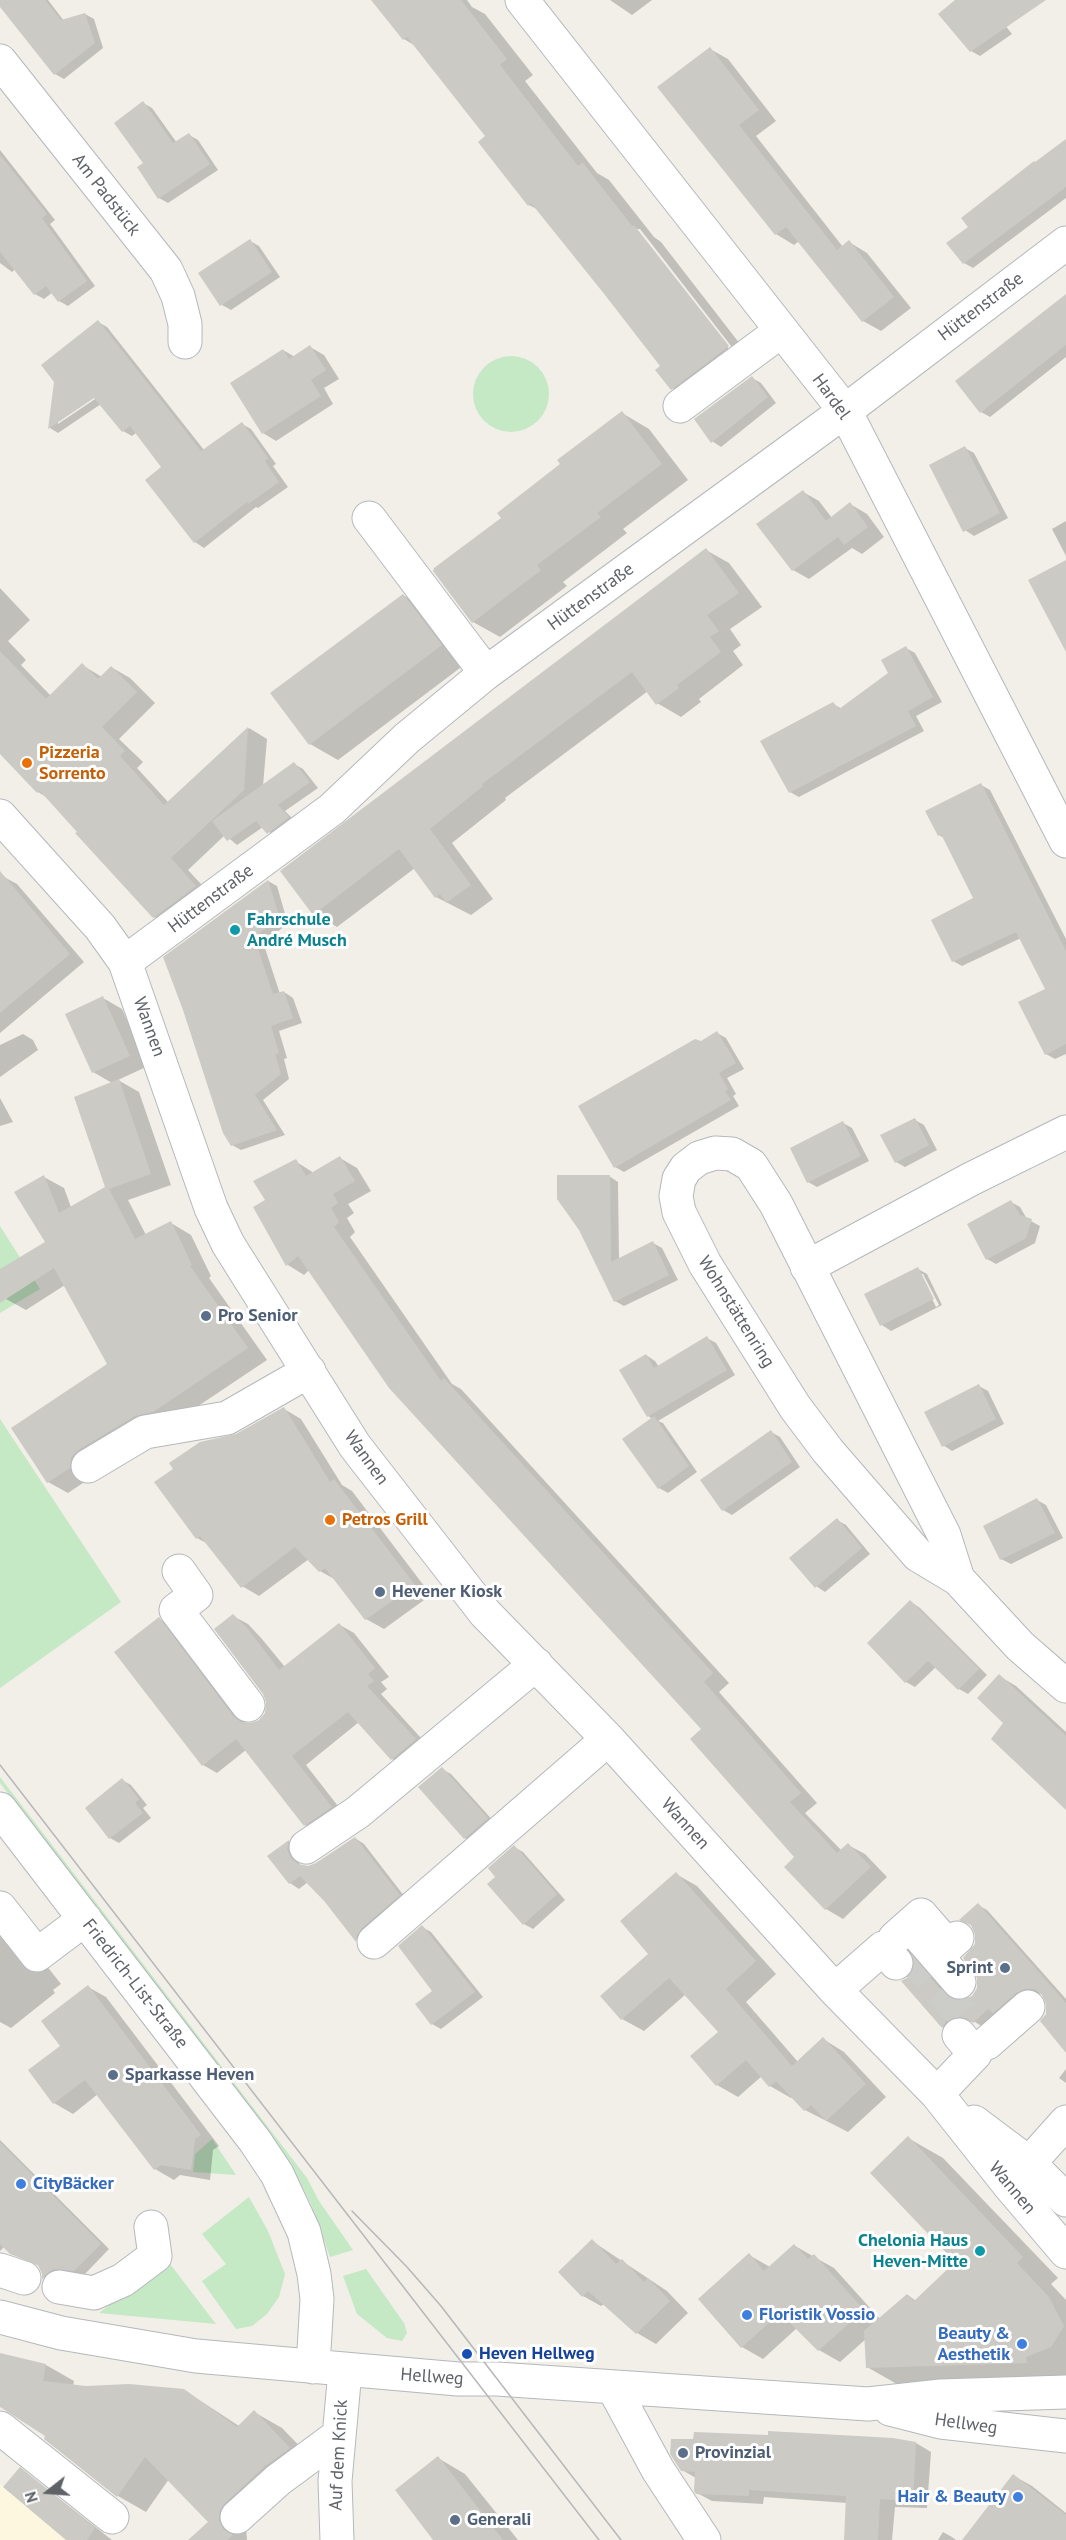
<!DOCTYPE html>
<html>
<head>
<meta charset="utf-8">
<style>
  body { margin:0 }
  #map { position:relative; width:1066px; height:2540px; overflow:hidden; background:#f1efe8; font-family:"PT Sans",sans-serif }
  canvas { display:block }
  .north { position:absolute; left:18px; top:2462px; width:60px; height:60px; -webkit-text-stroke:4px #fff; paint-order:stroke; rotate:253deg; font-size:16px; font-weight:700; line-height:24px; text-align:center; color:#5f6368 }
  .north::after { content:''; display:block; margin:auto; width:21px; height:27px; background:#5f6368; clip-path:polygon(50% 0,100% 100%,50% 72%,0 100%) }
</style>
</head>
<body>
<div id="map">
<canvas width="1066" height="2540"></canvas>
<div class="north">N</div>
</div>
<script>
const g = document.querySelector('canvas').getContext('2d');
g.lineJoin = 'round';
function fill(path, color) {
  g.fillStyle = color;
  g.fill(path, 'evenodd');
}
function poly(rows) {
  const path = new Path2D();
  for (const r of rows) {
    if (r.length === 3) {
      path.moveTo(r[0] + r[2], r[1]);
      path.arc(r[0], r[1], r[2], 0, 2 * Math.PI);
      continue;
    }
    path.moveTo(r[0], r[1]);
    for (let i = 2; i < r.length; i += 2) path.lineTo(r[i], r[i + 1]);
  }
  return path;
}
function trace(path, color, width, dash) {
  g.strokeStyle = color;
  g.lineWidth = width;
  g.lineCap = dash ? 'butt' : 'round';
  g.setLineDash(dash || []);
  g.stroke(path);
}
function label(font, color, halo, rows, align = 'center') {
  g.font = font + ' "PT Sans",sans-serif';
  g.lineWidth = 6;
  g.setLineDash([]);
  g.textBaseline = 'middle';
  g.strokeStyle = halo;
  g.fillStyle = color;
  for (const [text, x, y, turn = 0] of rows) {
    g.save();
    g.translate(x, y);
    g.rotate((+turn || 0) * Math.PI / 180);
    g.textAlign = isNaN(turn) ? turn : align;
    if (halo) g.strokeText(text, 0, 0);
    g.fillText(text, 0, 0);
    g.restore();
  }
}
fill(poly([
  [0,2484,50,2526,66,2540,0,2540]
]), '#fef7e0');
fill(poly([
  [511,394,38],
  [0,1226,40,1289,0,1313],
  [0,1419,121,1602,0,1688],
  [0,1777,307,2178,319,2201,353,2250,330,2257,311,2204,298,2178,283,2155,0,1783],
  [212,2139,236,2175,193,2172,195,2154],
  [249,2197,268,2231,285,2274,279,2297,267,2314,252,2326,236,2329,202,2281,226,2264,202,2234],
  [167,2260,216,2324,99,2313],
  [366,2269,404,2323,407,2333,402,2341,387,2338,357,2314,343,2276]
]), '#c5e8c5');
fill(poly([
  [0,0,48,0,64,21,85,14,94,19,103,48,64,79,55,74,0,4],
  [373,0,467,0,472,7,485,14,533,75,525,81,597,173,609,180,654,237,661,242,754,362,698,404,672,388,662,366,539,210,529,205,488,136,417,47,404,39],
  [636,229,640,229,735,351,732,353],
  [610,0,652,0,632,15],
  [958,0,985,0,1012,34,980,56,971,51],
  [710,49,728,59,776,121,756,136,843,247,849,242,867,253,911,308,881,331,863,321,799,241,794,245,776,234],
  [143,103,152,108,177,143,189,135,198,140,218,170,168,203,159,198],
  [1066,141,1066,198,973,268,964,263,970,227,1036,163],
  [0,150,55,220,50,224,95,286,68,306,59,301,53,292,44,299,35,294,15,269,12,272,0,263],
  [250,241,259,246,280,277,231,310,222,305,200,274],
  [1066,296,1066,357,990,417,981,412],
  [98,322,107,327,204,450,242,424,251,429,276,464,273,466,288,487,258,508,256,507,204,548,195,542,147,480,163,467,137,432,132,436,123,431,101,404,58,433,50,428,56,382],
  [100,392,101,395,58,424,58,420],
  [310,347,324,355,339,379,324,388,333,404,276,441,263,433,283,350,295,357],
  [752,378,761,383,776,403,721,447,712,441],
  [622,413,649,429,688,480,623,529,627,533,563,582,567,586,500,637,473,622,503,518],
  [965,448,974,453,1008,518,974,536,965,530],
  [803,492,819,501,832,518,850,504,867,514,884,537,862,554,852,548,809,579,793,570],
  [1066,521,1066,556,1052,529],
  [706,550,729,563,762,607,730,629,741,645,733,651,743,665,699,699,701,702,681,717,657,703,648,691,505,798,506,800,452,843,493,899,471,915,436,897,415,868,337,927,314,913],
  [0,588,30,620,8,641,26,660,21,665,51,696,82,665,102,677,111,667,130,678,155,703,119,739,143,762,137,768,169,803,249,728,267,739,263,786,294,764,303,769,318,788,285,811,297,823,277,838,263,827,237,845,225,835,188,870,213,897,173,927,154,917,48,798,38,792,0,751],
  [403,595,430,611,468,662,338,760,310,744],
  [906,648,915,653,942,702,916,716,924,731,799,797,790,792,833,704,842,709,890,674],
  [981,785,990,790,1066,939,1066,1054,1055,1059,1046,1054,1047,989,1021,938,962,966,953,961,975,898,944,838,939,835],
  [2,876,17,884,84,962,0,1033,0,878],
  [268,881,277,886,288,924,263,942,280,994,284,992,293,998,302,1023,279,1031,287,1058,284,1059,289,1079,263,1100,285,1135,241,1150,232,1145,185,1010],
  [103,998,122,1009,148,1066,118,1080,139,1092,171,1185,128,1200,146,1235,171,1223,191,1235,211,1276,209,1278,267,1360,68,1493,48,1482,109,1365,65,1285,26,1310,6,1299,0,1289,0,1271,47,1243,44,1177,64,1188,71,1207,107,1188,112,1083,93,1072],
  [717,1033,726,1038,744,1069,727,1078,736,1094,733,1096,739,1106,624,1172,615,1167,701,1043],
  [23,1034,33,1040,38,1050,0,1077,0,1045],
  [0,1098,13,1122,0,1126],
  [915,1120,924,1125,937,1150,905,1167,896,1162],
  [843,1123,852,1128,869,1161,817,1187,808,1182],
  [340,1158,357,1168,371,1191,348,1204,354,1213,347,1218,355,1232,350,1237,452,1384,461,1389,729,1683,719,1692,817,1803,805,1813,842,1851,848,1845,865,1854,887,1877,843,1919,826,1909,796,1858,703,1729,309,1270,304,1275,288,1265,255,1207,267,1201,295,1161,314,1173],
  [609,1176,618,1182,619,1259,653,1243,662,1248,678,1280,624,1306,615,1301,581,1230],
  [1011,1202,1020,1207,1027,1219,1040,1226,1035,1243,996,1264,987,1259],
  [918,1269,927,1274,942,1305,891,1331,882,1325,866,1294],
  [920,1274,923,1274,939,1305,936,1307],
  [707,1338,716,1343,735,1375,658,1421,663,1423,697,1472,668,1493,659,1488,653,1419,648,1416,646,1355,655,1361,659,1367],
  [979,1386,988,1391,1004,1424,952,1451,943,1445],
  [284,1409,301,1419,342,1485,352,1491,431,1595,384,1629,366,1619,336,1580,320,1571,309,1559,259,1596,242,1586,208,1544,197,1538],
  [771,1432,780,1437,800,1467,732,1515,723,1510],
  [1037,1500,1046,1505,1063,1538,1011,1564,1001,1559],
  [837,1520,846,1525,870,1554,825,1592,816,1586],
  [911,1602,920,1608,987,1675,968,1694,959,1689,936,1667,915,1687,906,1682],
  [233,1616,248,1624,262,1639,285,1667,340,1625,354,1633,389,1677,381,1682,387,1689,381,1694,430,1748,406,1767,392,1759,359,1722,306,1765,345,1815,319,1833,305,1825,246,1750,217,1773,203,1765,159,1619,174,1627,246,1724,260,1721,266,1713,268,1702],
  [999,1676,1016,1686,1066,1732,1066,1807,1005,1723],
  [442,1769,451,1774,496,1824,474,1843,465,1838],
  [122,1780,131,1785,147,1805,143,1808,151,1818,119,1843,110,1838],
  [355,1838,364,1844,408,1901,365,1945,357,1940,327,1901,308,1882,299,1889,290,1883,269,1856,289,1841,297,1846,296,1855,300,1865,308,1867,317,1864],
  [514,1847,523,1852,565,1900,533,1929,524,1924,498,1877],
  [676,1874,697,1886,776,1974,746,2002,798,2062,823,2039,844,2052,886,2097,848,2132,805,2110,793,2097,791,2098,770,2086,762,2076,738,2097,717,2085,720,2032,686,1994,644,2031,622,2019,650,1954],
  [978,1905,987,1910,1066,1999,1066,2050,1047,2014,1048,2004,1043,1994,1035,1993,983,2027,975,2022,966,2021,951,2032,943,2027,910,1978,915,1970,916,1962,923,1966,954,2001,962,2002,973,1997,978,1988,976,1945],
  [0,1907,61,1984,53,1990,55,1993,11,2028,0,2022],
  [422,1927,431,1932,483,1997,441,2029,432,2024,434,1991],
  [88,1987,106,1997,219,2146,213,2150,210,2180,180,2175,174,2180,155,2169,98,2094,73,2114,54,2103,62,2046],
  [1066,2069,1066,2083,1059,2078],
  [908,2138,943,2158,1058,2278,1051,2284,1066,2300,1066,2375,902,2387,867,2367,866,2339,840,2362,819,2350,797,2328,763,2359,742,2347,749,2255,770,2267,795,2246,834,2268,880,2319,908,2295,916,2301,957,2262],
  [0,2140,109,2249,84,2275,52,2284,44,2279,40,2266,21,2258,5,2246,0,2251],
  [592,2241,667,2291,688,2313,656,2344,637,2333,604,2304,601,2306,583,2296],
  [0,2355,46,2365,74,2381,73,2386,184,2390,239,2426,254,2412,282,2428,317,2464,246,2528,247,2540,190,2540,211,2522,169,2479,146,2512,118,2496,46,2438,48,2436,0,2403],
  [769,2437,916,2443,931,2452,927,2508,895,2507,892,2540,845,2540,847,2503,764,2497,763,2504,712,2501,697,2493,696,2478,682,2470],
  [438,2458,465,2474,518,2540,435,2540],
  [29,2475,112,2540,68,2540],
  [1014,2476,1032,2486,1066,2513,1066,2540,1006,2540],
  [943,2532,952,2537,956,2540,938,2540]
]), '#0003');
fill(poly([
  [0,0,45,0,61,20,85,13,95,43,54,75,0,7],
  [371,0,461,0,507,59,500,65,578,166,583,163,632,226,634,225,729,346,671,390,655,370,660,366,605,295,531,203,528,206,478,142,485,136,407,37,403,40],
  [955,0,1046,0,970,52,938,14],
  [710,47,759,110,739,125,837,250,849,240,894,297,862,322,786,227,775,235,657,87],
  [143,101,173,143,189,133,210,164,158,199,137,167,143,163,114,123],
  [1066,139,1066,187,963,264,946,243,968,227,961,218,1034,161,1035,162],
  [0,155,47,214,42,218,87,281,58,302,46,286,34,295,0,252],
  [250,239,272,272,220,306,198,273],
  [1066,294,1066,345,980,413,955,381],
  [98,320,201,451,242,422,268,458,265,461,279,482,248,504,247,502,194,543,145,480,161,467,130,426,122,432,94,398,48,429,54,382,41,365],
  [310,345,326,370,311,380,321,396,262,434,230,383,283,349,289,359],
  [752,376,768,397,711,443,694,419],
  [622,411,662,464,597,513,601,517,537,565,541,570,472,623,433,571,434,568,501,518,497,513,560,464,557,460],
  [965,446,1000,513,963,532,929,465],
  [803,490,826,521,850,502,868,527,844,545,838,537,792,571,756,524],
  [706,548,739,593,707,615,719,631,710,637,721,652,677,685,679,688,656,705,632,672,482,784,483,786,430,829,471,885,446,903,440,894,435,898,399,849,313,915,280,871],
  [1066,560,1066,652,1028,580],
  [403,594,442,645,309,745,270,693],
  [906,646,933,697,908,711,916,726,789,793,760,741,833,702,839,709,888,673,881,660],
  [0,651,46,699,82,663,98,679,111,666,137,692,102,727,125,751,120,756,164,805,248,727,244,790,171,858,196,886,153,918,75,833,77,832,40,791,37,793,0,754],
  [294,762,310,782,278,805,289,817,267,834,256,821,227,841,212,821],
  [981,783,1066,951,1066,1044,1045,1055,1018,1002,1045,989,1016,932,952,962,931,920,973,898,941,834,938,836,925,811],
  [0,871,70,954,0,1013],
  [268,880,280,918,254,937,273,994,284,991,293,1018,271,1026,279,1053,275,1054,281,1074,255,1095,277,1130,231,1146,223,1133,183,1010,163,957],
  [103,996,130,1056,92,1073,65,1014],
  [717,1031,736,1063,719,1073,728,1089,725,1091,731,1100,614,1168,578,1106,695,1039,701,1041],
  [119,1079,151,1174,109,1189,135,1239,171,1221,192,1265,190,1266,248,1348,153,1412,135,1416,78,1450,71,1457,70,1468,47,1483,11,1428,107,1364,54,1268,0,1303,0,1269,45,1242,14,1192,44,1175,59,1213,105,1187,74,1097],
  [915,1118,929,1145,895,1163,880,1135],
  [843,1121,861,1156,807,1183,790,1148],
  [340,1156,355,1181,333,1194,338,1203,331,1208,339,1222,334,1227,441,1381,444,1378,713,1673,704,1682,801,1793,790,1802,837,1853,848,1843,871,1867,825,1910,784,1867,794,1857,690,1739,701,1729,389,1388,298,1256,286,1266,253,1207,265,1200,253,1181,296,1159,306,1176],
  [557,1175,610,1175,611,1262,653,1241,669,1275,614,1302,579,1230,557,1199],
  [1011,1200,1020,1215,1032,1219,1026,1238,986,1260,967,1224],
  [918,1267,934,1299,880,1326,864,1294],
  [707,1336,727,1370,647,1417,619,1370,646,1354,654,1368],
  [979,1384,996,1419,942,1447,924,1412],
  [284,1407,330,1482,334,1479,415,1585,365,1620,325,1568,319,1572,295,1547,241,1588,200,1536,196,1539,154,1482,173,1469,169,1463,200,1442,236,1434],
  [654,1416,689,1466,658,1489,622,1439],
  [771,1430,792,1462,722,1511,700,1480],
  [1037,1498,1055,1533,1000,1560,983,1526],
  [837,1518,862,1548,815,1588,789,1558],
  [910,1600,979,1669,958,1690,928,1661,905,1683,867,1643],
  [233,1614,248,1629,279,1670,339,1623,375,1668,368,1674,374,1681,367,1686,416,1739,391,1760,348,1712,292,1756,332,1807,304,1826,236,1739,202,1766,114,1652,159,1617,233,1716,241,1722,251,1723,259,1720,265,1713,266,1702,263,1694,214,1629],
  [999,1674,1066,1736,1066,1810,991,1739,1003,1723,977,1698],
  [442,1767,488,1818,464,1839,418,1787],
  [122,1778,139,1799,135,1803,143,1813,109,1839,85,1808],
  [355,1837,400,1895,362,1928,357,1935,356,1942,325,1902,300,1876,289,1884,267,1856,289,1840,287,1849,291,1858,298,1864,308,1866,316,1863],
  [514,1845,557,1894,523,1925,487,1884,495,1877,488,1868],
  [676,1872,756,1961,726,1989,792,2066,823,2037,866,2084,826,2121,811,2105,804,2111,776,2081,769,2087,746,2060,716,2086,690,2056,718,2032,669,1978,621,2020,600,1996,648,1954,620,1921],
  [978,1903,1066,2003,1066,2053,1040,2021,1046,2014,1046,2004,1042,1995,1035,1989,1025,1989,1016,1993,993,2013,988,2009,973,2023,966,2018,956,2017,947,2020,942,2028,901,1981,909,1977,913,1970,914,1959,945,1994,952,1999,962,2000,972,1996,977,1988,977,1978,963,1958,975,1944,975,1935,971,1925,959,1920],
  [422,1925,475,1992,431,2025,415,2004,432,1991,398,1946],
  [88,1985,201,2135,195,2139,191,2170,161,2165,154,2170,85,2080,53,2104,28,2070,60,2046,41,2021],
  [908,2136,1023,2257,1017,2263,1049,2297,1064,2326,1051,2347,1026,2357,1027,2363,866,2368,864,2331,907,2294,914,2301,955,2262,870,2173],
  [0,2142,101,2244,74,2271,53,2269,45,2275,42,2280,42,2274,38,2265,10,2254,0,2244],
  [592,2239,616,2264,622,2259,644,2282,648,2278,670,2301,636,2334,588,2291,582,2297,558,2272],
  [794,2244,808,2259,814,2254,864,2310,818,2351,780,2313,741,2348,698,2299,749,2253,764,2271],
  [0,2353,46,2364,43,2381,86,2386,129,2384,184,2389,237,2427,254,2410,290,2448,265,2466,224,2504,219,2512,219,2521,224,2530,233,2535,227,2540,188,2540,208,2522,145,2457,117,2497,44,2439,45,2436,0,2407],
  [768,2431,893,2438,916,2442,913,2501,880,2499,878,2540,844,2540,846,2496,749,2490,749,2496,696,2494,694,2491,695,2472,681,2471,670,2454,671,2439,693,2439,694,2432,768,2435],
  [438,2456,503,2540,433,2540,395,2490],
  [20,2467,95,2528,87,2540,66,2540,3,2487],
  [1013,2474,1066,2515,1066,2540,962,2540]
]), '#cccac5');
trace(poly([
  [908,1953,971,2024]
]), '#ccccc8', 33, [33, 16]);
const minor = poly([
  [522,0,845,411,1066,841],
  [0,61,166,270,178,296,185,324,185,342],
  [680,406,781,331],
  [369,518,486,673],
  [0,816,100,927,125,962,211,1208,228,1244,355,1446,485,1613,608,1739,835,1990,937,2094,1009,2185,1066,2252],
  [125,962,332,809,407,738,486,673,845,411,1066,243],
  [807,1267,971,1179,1066,1132],
  [88,1466,145,1432,227,1418,309,1371],
  [179,1571,196,1595,176,1610,248,1705],
  [958,1579,944,1535,776,1204,751,1165,732,1154,715,1153,699,1158,686,1168,679,1179,676,1196,679,1212,705,1264,795,1407,828,1451,918,1555,958,1579,1020,1646,1066,1686],
  [0,1809,255,2141,277,2174,304,2232,314,2274,317,2299,313,2367],
  [306,1847,358,1812,536,1664],
  [0,1908,37,1955,85,1919],
  [919,1936,959,1982],
  [895,1938,921,1915,948,1946,957,1938],
  [374,1942,608,1739],
  [835,1990,883,1948,896,1963],
  [987,2043,1028,2007],
  [937,2094,975,2054,959,2035],
  [974,2122,1030,2164,1066,2200],
  [1014,2180,1066,2122],
  [0,2270,24,2278],
  [59,2287,94,2293,123,2280,155,2256,151,2227],
  [0,2317,61,2333,196,2356,458,2379,497,2379,868,2404,941,2396,1066,2392],
  [613,2387,658,2470,704,2540],
  [890,2409,941,2422,1066,2436],
  [0,2428,112,2517],
  [237,2517,278,2480,339,2435],
  [337,2540,335,2481,345,2371]
]);
trace(minor, '#b5b8bc', 35);
trace(minor, '#fff', 33);
trace(poly([
  [0,1765,599,2540],
  [352,2211,407,2267,441,2306,621,2540]
]), '#b6b7b8', 1.5);
for (const [x, y, r, color] of [
  [27,763,6,"#e8710a"],
  [235,930,6,"#0f9aa8"],
  [206,1316,6,"#5c6f8a"],
  [330,1520,6,"#e8710a"],
  [380,1592,6,"#5c6f8a"],
  [1005,1968,6,"#5c6f8a"],
  [113,2075,6,"#5c6f8a"],
  [21,2184,6,"#3f7fe0"],
  [980,2251,6,"#0f9aa8"],
  [747,2315,6,"#3f7fe0"],
  [1022,2344,6,"#3f7fe0"],
  [467,2354,6,"#1a4fb4"],
  [683,2453,6,"#5c6f8a"],
  [1018,2497,6,"#3f7fe0"],
  [455,2520,6,"#5c6f8a"]
]) {
  const dot = new Path2D();
  dot.arc(x, y, r, 0, 2 * Math.PI);
  g.fillStyle = color;
  g.fill(dot);
  trace(dot, '#fff', 2);
}
label('18px', '#5f6368', '#fff', [
  ["Am Padstück",106,195,52],
  ["Hüttenstraße",981,307,-37],
  ["Hardel",831,397,54],
  ["Hüttenstraße",591,597,-36],
  ["Hüttenstraße",211,899,-37],
  ["Wannen",149,1027,70],
  ["Wohnstättenring",736,1312,58],
  ["Wannen",366,1458,54],
  ["Wannen",685,1824,48],
  ["Friedrich-List-Straße",135,1984,52],
  ["Wannen",1012,2188,50],
  ["Hellweg",432,2377,4],
  ["Hellweg",966,2424,8],
  ["Auf dem Knick",339,2455,-87]
]);
label('bold 18px', '#c56008', '#fff', [
  ["Pizzeria",39,753],
  ["Sorrento",39,774],
  ["Petros Grill",342,1520]
], 'left');
label('bold 18px', '#0d838f', '#fff', [
  ["Fahrschule",247,920],
  ["André Musch",247,941],
  ["Chelonia Haus",968,2241,"right"],
  ["Heven-Mitte",968,2262,"right"]
], 'left');
label('bold 18px', '#4e5e75', '#fff', [
  ["Pro Senior",218,1316],
  ["Hevener Kiosk",392,1592],
  ["Sprint",993,1968,"right"],
  ["Sparkasse Heven",125,2075],
  ["Provinzial",695,2453],
  ["Generali",467,2520]
], 'left');
label('bold 18px', '#366cbe', '#fff', [
  ["CityBäcker",33,2184],
  ["Floristik Vossio",759,2315],
  ["Beauty &",1010,2334,"right"],
  ["Aesthetik",1010,2355,"right"],
  ["Hair & Beauty",1006,2497,"right"]
], 'left');
label('bold 18px', '#164399', '#fff', [
  ["Heven Hellweg",479,2354]
], 'left');
</script>
</body>
</html>
